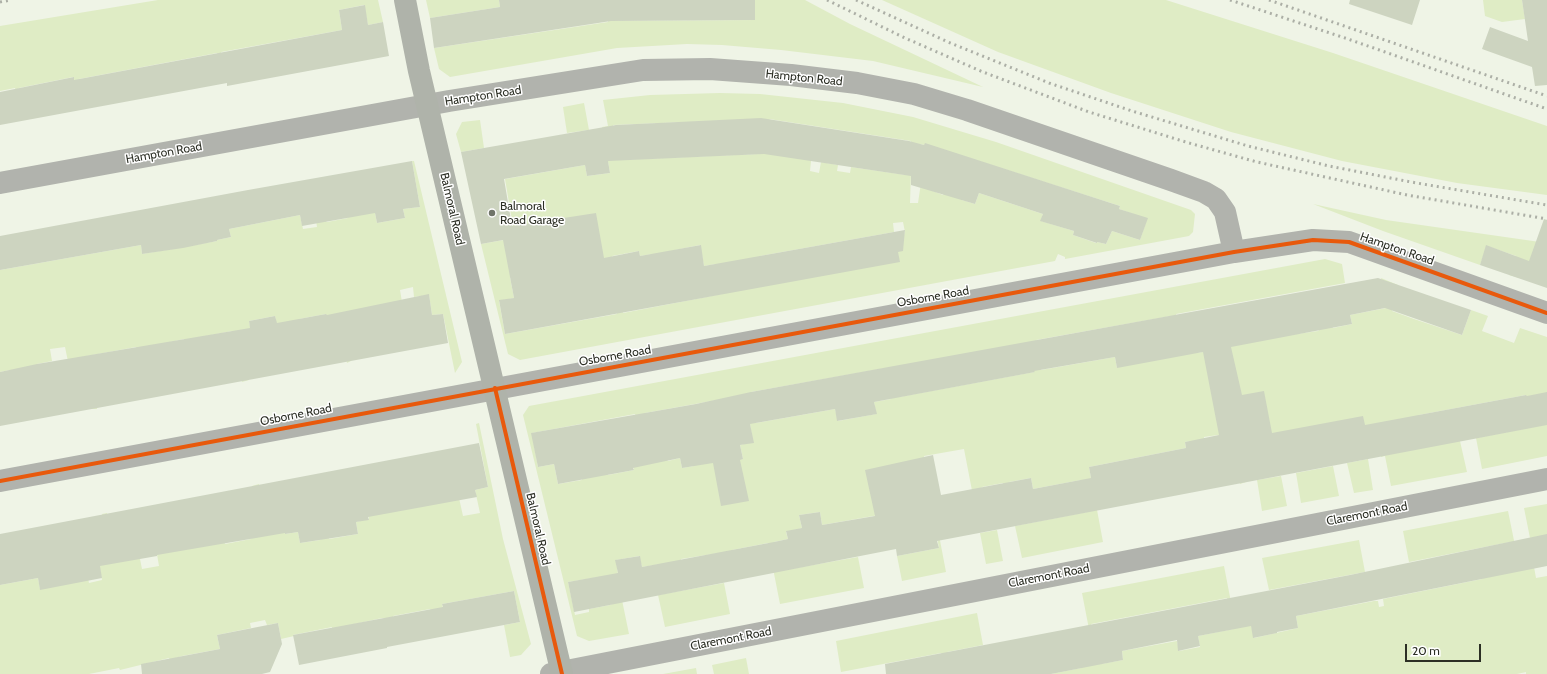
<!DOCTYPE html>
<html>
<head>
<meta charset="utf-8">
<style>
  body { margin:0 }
  #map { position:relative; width:1547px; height:674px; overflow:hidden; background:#eff4e6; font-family:Cabin,sans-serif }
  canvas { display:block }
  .scale { position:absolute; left:1405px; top:644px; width:76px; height:18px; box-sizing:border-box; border:2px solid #2c2f25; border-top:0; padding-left:5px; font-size:12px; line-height:14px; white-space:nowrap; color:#2c2f25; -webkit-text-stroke:3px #fff; paint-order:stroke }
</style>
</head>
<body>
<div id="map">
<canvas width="1547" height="674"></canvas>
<div class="scale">20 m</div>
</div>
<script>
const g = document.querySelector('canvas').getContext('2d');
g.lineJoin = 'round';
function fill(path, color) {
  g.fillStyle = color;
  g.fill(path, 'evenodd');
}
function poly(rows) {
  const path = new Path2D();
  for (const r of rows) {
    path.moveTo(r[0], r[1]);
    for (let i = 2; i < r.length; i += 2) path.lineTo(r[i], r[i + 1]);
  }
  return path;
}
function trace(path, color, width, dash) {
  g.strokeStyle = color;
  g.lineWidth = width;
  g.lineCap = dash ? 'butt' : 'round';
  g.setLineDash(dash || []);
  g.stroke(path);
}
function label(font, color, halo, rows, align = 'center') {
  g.font = font + ' Cabin,sans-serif';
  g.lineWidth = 3;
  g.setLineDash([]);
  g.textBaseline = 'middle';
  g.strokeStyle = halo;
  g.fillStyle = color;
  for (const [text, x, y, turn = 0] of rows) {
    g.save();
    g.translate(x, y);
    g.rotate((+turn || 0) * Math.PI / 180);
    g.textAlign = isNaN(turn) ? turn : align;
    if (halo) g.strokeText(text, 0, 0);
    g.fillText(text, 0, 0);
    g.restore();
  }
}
fill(poly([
  [158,0,378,0,383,22,368,25,364,5,339,10,342,30,221,52,222,55,218,55,217,53,79,79,79,81,75,82,73,77,19,88,16,92,15,88,0,91,0,26],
  [426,0,499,0,500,7,430,18],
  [605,0,615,21,755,20,755,0,805,0,850,24,983,87,873,61,781,50,722,45,687,44,617,48,450,77,439,69,434,48,608,22],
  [882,0,1166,0,1333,53,1547,126,1547,195,1457,183,1342,161,1231,132,1111,93,998,52],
  [1483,0,1522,0,1525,19,1502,22,1485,16],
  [720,93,760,94,843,103,913,117,996,142,1191,210,1195,214,1193,232,1189,236,1065,259,1065,257,1058,254,1055,261,520,360,508,354,481,244,515,238,505,179,585,165,587,176,610,173,602,127,608,126,603,100,650,95],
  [769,119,911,141,906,175,851,167,850,173,837,171,838,165,821,162,819,173,810,171,811,161],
  [686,122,759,154,615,160,613,125],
  [920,144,924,145,925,144,1120,206,1119,209,1147,219,1140,240,1112,231,1106,244,1097,242,1096,243,1073,235,1074,231,1041,221,1043,214,979,193,975,204,962,200,947,183,943,195,933,191,922,176,918,203,910,203,911,172],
  [903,222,905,232,898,252,760,256,894,232,893,223],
  [700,245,704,266,716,264,722,294,623,313,612,256,639,251,640,256,652,254,679,270,675,250],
  [510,277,611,281,617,314,505,334,499,301,514,298],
  [584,103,589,130,567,133,563,107],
  [480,120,484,148,461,152,456,134,462,122],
  [412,161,414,161,462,362,455,373,443,314,432,315,429,295,414,297,413,287,400,290,405,320,345,331,351,361,347,363,341,333,330,335,326,314,299,319,303,340,280,344,275,316,249,321,254,349,244,351,249,380,242,382,232,331,196,338,189,361,184,339,161,344,141,370,136,347,87,356,97,409,90,409,72,381,65,347,50,349,52,361,37,364,41,387,10,370,0,372,0,270,141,245,142,254,183,247,217,241,217,240,231,237,229,229,300,215,303,229,317,227,315,213,327,222,348,218,347,207,373,203,377,223,405,218,403,209,420,207],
  [1313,204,1386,220,1547,243,1523,279,1509,275,1516,256,1487,246,1480,265,1383,231],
  [1325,259,1342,264,1345,283,1176,314,1182,344,1197,353,1219,349,1218,338,1297,334,1318,331,1331,318,1333,328,1352,324,1350,315,1386,308,1381,278,1398,285,1395,293,1398,294,1392,311,1414,319,1462,335,1471,310,1488,316,1482,331,1514,343,1520,328,1547,337,1547,456,1482,469,1476,438,1533,427,1526,395,1419,415,1460,441,1467,472,1391,486,1385,456,1381,457,1375,426,1241,452,1246,482,1240,484,1231,439,1218,435,1204,437,1205,444,1193,447,1192,441,1185,442,1186,448,1089,467,1103,542,1022,558,1015,526,1087,512,1081,480,1033,489,1031,478,1009,482,1011,493,1006,494,1003,483,982,487,974,501,964,449,924,456,946,572,902,581,897,556,939,548,932,512,879,515,822,525,820,512,799,515,802,528,786,532,788,539,774,542,779,571,858,557,864,588,780,604,768,543,732,550,732,551,681,559,681,561,642,567,639,556,616,560,618,574,568,582,575,615,589,612,589,609,610,605,622,600,629,634,589,641,577,636,523,415,529,406],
  [1171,316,1117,368,1115,357,1041,370,1036,340],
  [1029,342,1034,372,899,397],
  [886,368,891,399,874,402,876,414,838,421,835,409,756,423,751,392],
  [745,395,753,442,740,445,743,459,731,461,688,437,694,466,682,468,680,458,668,461,651,444,645,413],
  [635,414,642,447,630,449,634,470,608,475,604,454,579,459,582,480,558,484,554,464,538,467,532,433],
  [479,423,503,539,531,644,521,655,510,657,504,625,520,622,514,591,442,604,443,608,431,610,430,609,393,616,393,618,382,618,332,629,332,627,293,635,294,636,281,639,278,623,267,625,265,620,250,623,251,628,217,635,220,649,182,656,170,660,169,658,120,670,119,668,89,674,0,674,0,585,38,578,40,589,86,569,89,583,102,580,96,547,107,546,102,514,107,513,113,545,140,559,142,569,159,566,154,537,221,525,225,544,251,539,258,518,252,486,259,484,265,516,281,513,285,534,298,532,300,543,320,540,327,531,329,539,358,534,356,522,369,519,365,498,459,498,463,516,480,513,475,490,488,487,476,424],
  [1368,459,1373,490,1354,493,1347,463],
  [1333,466,1339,496,1301,503,1296,473],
  [1281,476,1287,506,1262,511,1257,480],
  [1547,504,1547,535,1530,538,1524,508],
  [1508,511,1520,570,1534,567,1536,578,1547,576,1547,674,1526,674,1526,672,1517,674,1051,674,1081,668,1094,655,1082,593,1224,566,1236,628,1251,625,1254,638,1298,628,1296,616,1374,601,1378,601,1379,607,1384,606,1383,599,1482,579,1510,542,1409,562,1403,531],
  [1227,598,1233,629,1198,636,1200,647,1179,651,1177,641,1122,651,1123,660,1101,664,1091,624],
  [997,530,1003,561,986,564,980,533],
  [1359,540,1365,572,1269,590,1262,558],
  [724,583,730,614,665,627,658,595],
  [977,613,983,645,947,652,951,674,941,653,841,672,836,641],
  [746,658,749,674,714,674,712,665],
  [696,668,697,674,663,674]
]), '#dfecc5');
fill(poly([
  [499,0,755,0,755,20,611,21,434,48,430,18,500,7],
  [1350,0,1420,0,1412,25,1349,4],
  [1522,0,1547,0,1547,85,1535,86,1532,67,1482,49,1490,27,1528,41],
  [365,5,368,25,383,22,389,56,227,86,227,83,0,125,0,92,74,77,74,80,342,30,339,10],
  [761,118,909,141,924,145,925,143,1120,206,1119,209,1148,218,1140,240,1112,231,1106,244,1097,242,1097,243,1073,235,1074,231,1040,221,1043,214,979,193,975,204,911,185,911,176,764,154,608,161,610,173,587,176,585,165,504,179,512,226,596,213,604,258,639,251,640,256,701,245,704,266,905,230,903,251,898,252,900,262,505,334,499,300,514,298,503,240,481,244,461,152,616,125],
  [412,161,420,207,403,209,405,218,377,223,375,213,302,226,300,215,229,229,231,237,217,240,217,241,183,248,142,254,141,245,0,270,0,236,248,190],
  [1544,219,1547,220,1547,288,1480,265,1486,245,1529,261],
  [1378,278,1471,310,1462,335,1385,308,1350,315,1352,324,1231,347,1242,395,1264,391,1272,433,1363,416,1365,425,1526,395,1527,396,1547,392,1547,425,937,541,939,548,897,556,896,549,574,612,568,582,618,573,615,560,640,556,642,567,774,542,788,539,786,531,802,528,799,515,820,512,822,525,875,516,865,470,933,455,941,495,1031,478,1033,489,1091,478,1089,467,1186,448,1185,442,1219,435,1203,352,1117,368,1115,357,1034,371,1035,372,874,402,877,414,837,421,835,409,750,424,754,443,740,445,743,459,740,460,749,501,721,506,713,463,682,468,680,458,633,468,634,470,558,484,554,464,538,467,531,433,696,404,751,392],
  [429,294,432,315,443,314,448,343,0,426,0,372,37,364,250,328,249,321,275,316,277,323,326,314,327,315],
  [479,443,488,487,475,490,477,497,368,517,369,520,356,522,358,534,300,543,298,532,285,534,285,533,157,555,157,556,100,566,102,578,40,590,38,578,0,585,0,534],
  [1547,534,1547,566,1296,616,1298,628,1277,632,1277,633,1253,638,1251,626,1198,636,1200,646,1178,651,1177,640,1122,651,1123,660,1051,674,886,674,885,664,1350,575],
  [514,591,520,622,387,647,387,648,299,665,293,635,443,607,442,604],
  [278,623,282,644,270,672,262,674,142,674,141,664,220,649,217,635]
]), '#cdd4c0');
trace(poly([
  [0,183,449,101,643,70,710,69,791,75,857,83,914,94,967,110,1171,180,1204,192,1216,199,1225,212,1234,252],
  [0,481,1234,252,1313,240,1349,242,1547,313],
  [551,674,1547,479]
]), '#b1b3ad', 22);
trace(poly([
  [405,0,419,71,562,674]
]), '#afb3aa', 22);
trace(poly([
  [827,0,905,38,983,72,1089,112,1189,143,1257,162,1407,195,1547,219],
  [856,0,948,42,1049,83,1132,111,1248,146,1329,166,1411,182,1547,205],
  [1230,0,1348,39,1547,109],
  [1269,0,1547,96],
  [0,2,11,0]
]), '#acafa6', 3, [2, 4]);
trace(poly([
  [495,388,562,674],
  [0,481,1234,252,1313,240,1349,242,1547,313]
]), '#e8590c', 4);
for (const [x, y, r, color] of [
  [492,213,4,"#707469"]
]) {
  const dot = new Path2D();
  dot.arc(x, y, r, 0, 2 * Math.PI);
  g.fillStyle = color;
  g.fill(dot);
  trace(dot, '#fff', 1.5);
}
label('12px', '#2c2f25', '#fff', [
  ["Hampton Road",804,78,6],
  ["Hampton Road",483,96,-9],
  ["Hampton Road",164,153,-10],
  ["Balmoral Road",452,209,77],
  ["Hampton Road",1397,249,19],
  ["Osborne Road",933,297,-10],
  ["Osborne Road",615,356,-10],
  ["Osborne Road",296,415,-11],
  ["Claremont Road",1367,514,-11],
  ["Balmoral Road",538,529,77],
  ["Claremont Road",1049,576,-11],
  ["Claremont Road",731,639,-11]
]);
label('12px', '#2c2f25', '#fff', [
  ["Balmoral",500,206],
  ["Road Garage",500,220]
], 'left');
</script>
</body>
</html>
